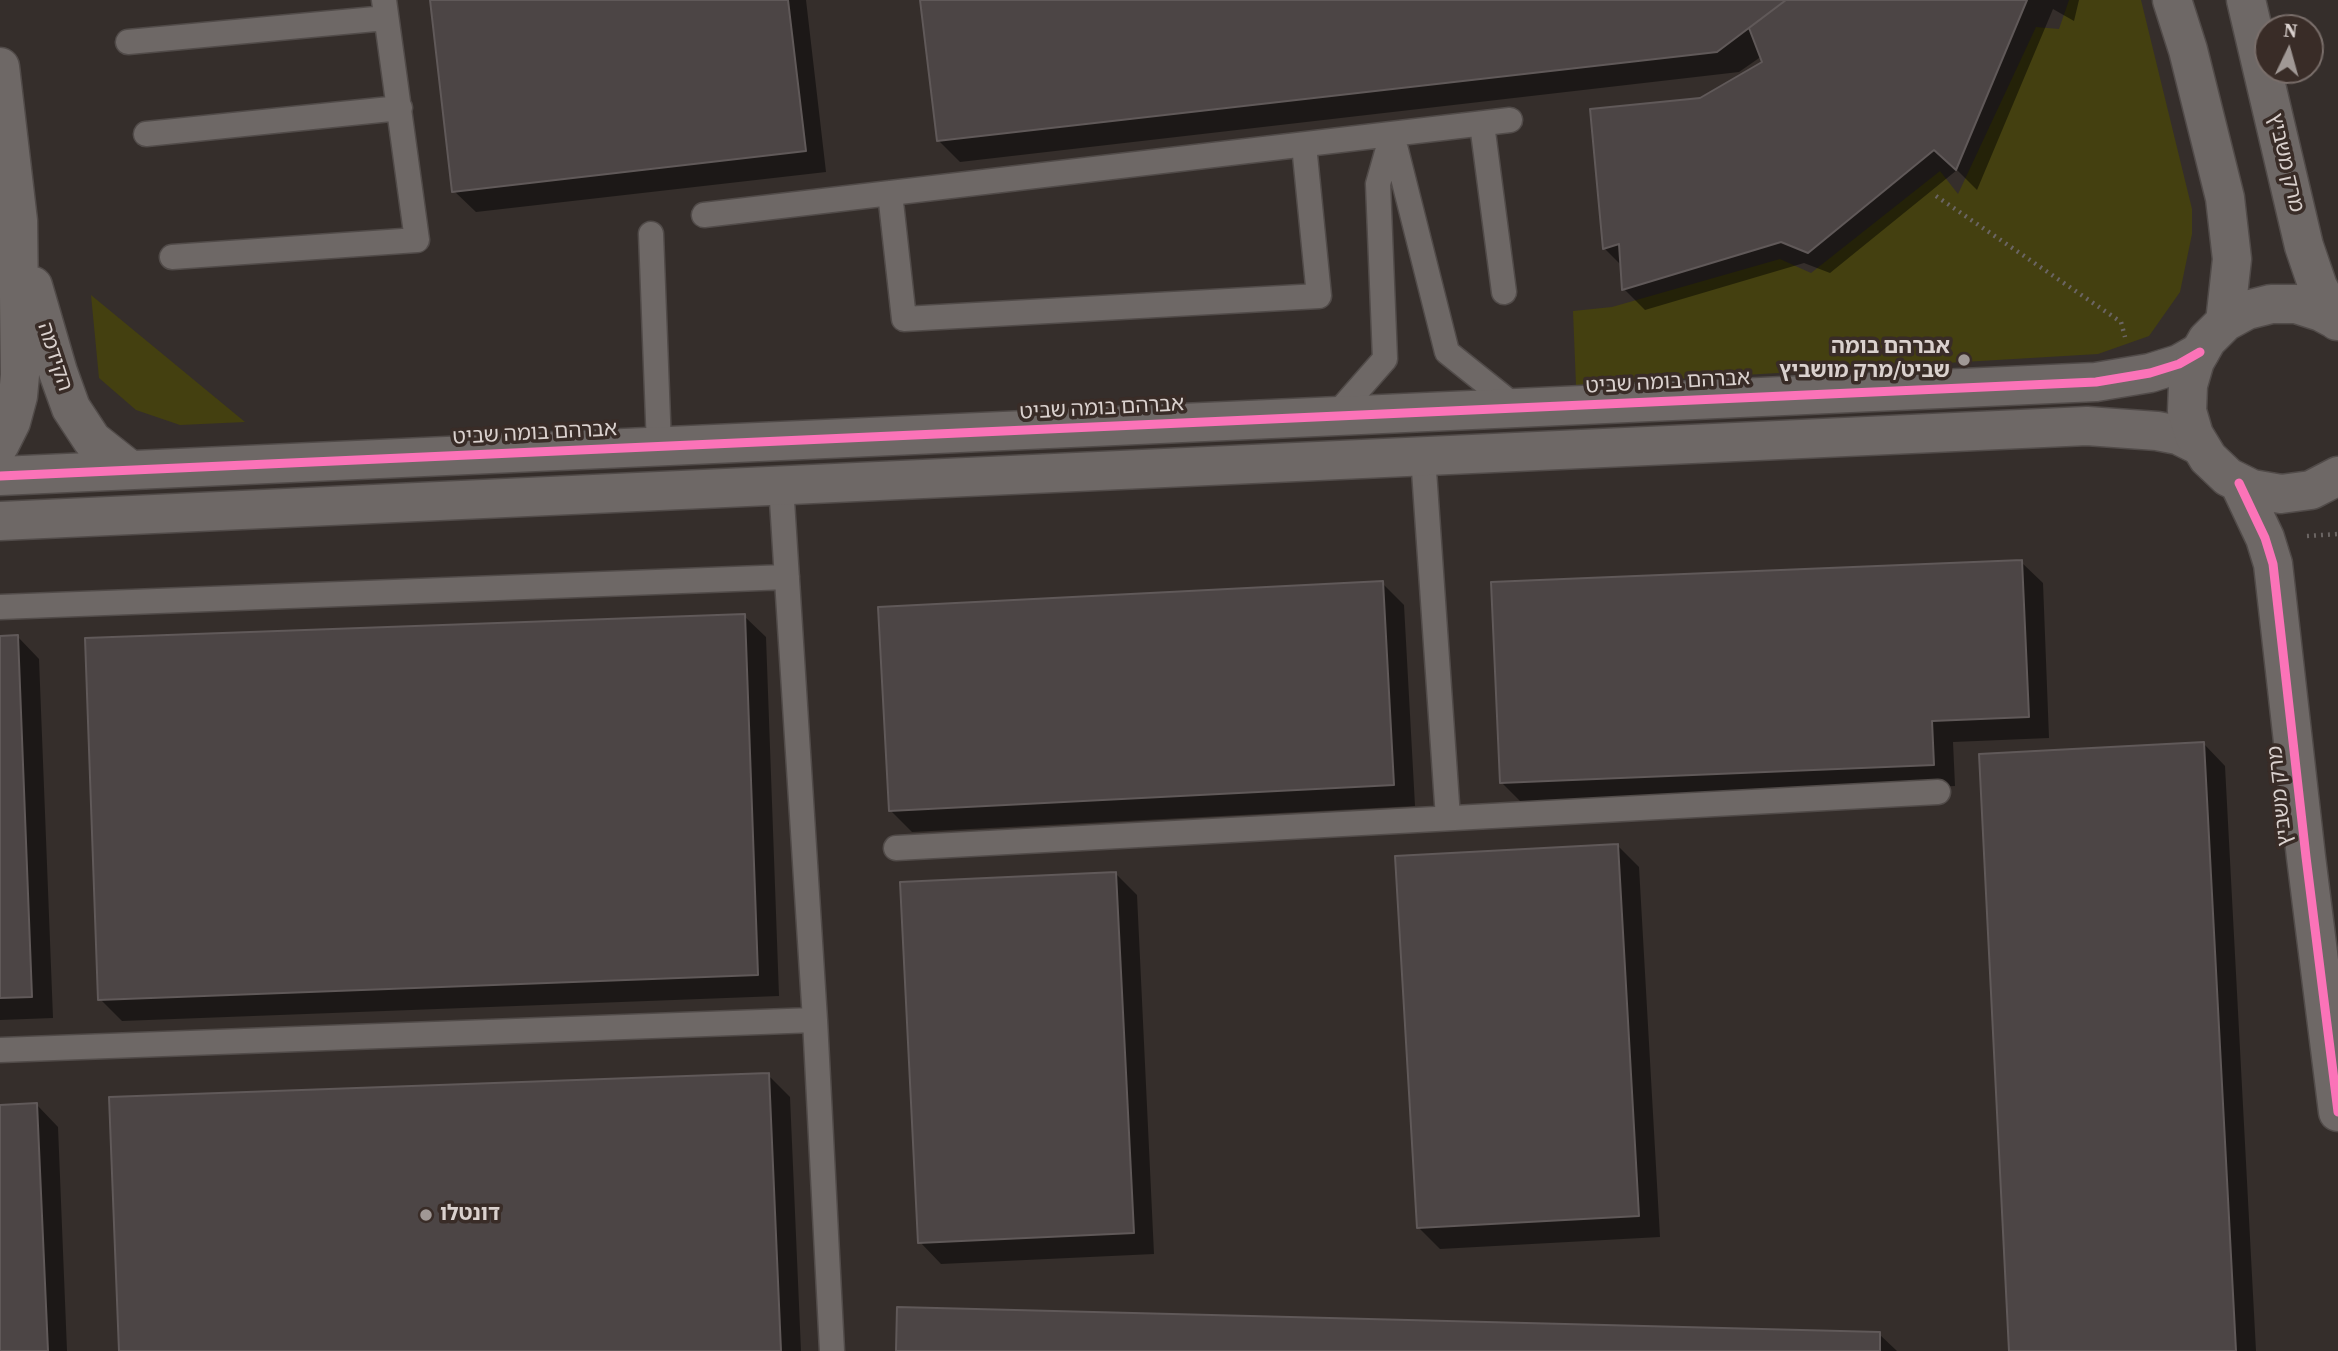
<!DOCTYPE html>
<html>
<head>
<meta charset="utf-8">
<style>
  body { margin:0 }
  #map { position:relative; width:2338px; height:1351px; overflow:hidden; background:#352e2b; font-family:"Source Serif 4",serif }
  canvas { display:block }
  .north { position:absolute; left:2254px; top:14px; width:70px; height:70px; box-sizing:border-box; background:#392c27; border:2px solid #796e6a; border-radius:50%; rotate:5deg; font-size:19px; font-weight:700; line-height:28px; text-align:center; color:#dad1ce }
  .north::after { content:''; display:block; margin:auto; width:24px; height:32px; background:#a09895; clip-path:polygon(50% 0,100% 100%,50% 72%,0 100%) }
</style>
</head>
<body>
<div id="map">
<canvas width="2338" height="1351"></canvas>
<div class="north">N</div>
</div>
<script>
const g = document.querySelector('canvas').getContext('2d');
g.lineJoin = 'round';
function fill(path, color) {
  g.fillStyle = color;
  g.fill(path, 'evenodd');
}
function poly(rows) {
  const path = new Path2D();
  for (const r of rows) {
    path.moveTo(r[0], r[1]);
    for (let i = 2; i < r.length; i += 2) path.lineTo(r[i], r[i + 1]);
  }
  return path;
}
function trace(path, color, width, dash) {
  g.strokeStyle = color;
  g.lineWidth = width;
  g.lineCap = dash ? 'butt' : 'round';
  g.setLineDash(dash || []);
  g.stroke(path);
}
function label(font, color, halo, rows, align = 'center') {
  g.font = font + ' "Source Serif 4","Noto Sans Hebrew",serif';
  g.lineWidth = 7;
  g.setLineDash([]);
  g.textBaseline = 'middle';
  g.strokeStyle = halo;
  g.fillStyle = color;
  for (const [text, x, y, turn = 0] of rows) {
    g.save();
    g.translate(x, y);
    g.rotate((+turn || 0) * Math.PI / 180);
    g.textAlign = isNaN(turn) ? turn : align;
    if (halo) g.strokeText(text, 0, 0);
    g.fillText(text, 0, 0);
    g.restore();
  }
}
fill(poly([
  [2069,0,2141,0,2192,209,2192,234,2180,292,2149,336,2098,354,1576,385,1573,311,1612,307,1780,259,1811,273,1940,171,1958,194,2036,27,2059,29],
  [91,295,245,422,180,425,136,410,99,378]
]), '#444010');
fill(poly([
  [432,0,806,0,826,172,476,212,454,191],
  [922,0,2079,0,2074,21,2053,9,1977,190,1957,170,1830,273,1804,263,1645,310,1624,289,1622,266,1605,249,1592,111,1700,100,1764,63,1762,56,1739,72,960,162,939,141],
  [2021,562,2043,583,2049,738,1953,742,1955,786,1523,804,1502,783],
  [1382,583,1404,605,1415,806,912,832,891,811],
  [744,616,766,637,779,996,122,1021,100,999],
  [18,637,39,659,53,1018,0,1020,0,638],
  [2204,744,2225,766,2256,1351,2011,1351],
  [1617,845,1639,867,1660,1237,1440,1249,1419,1228],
  [1116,874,1137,895,1154,1254,941,1264,920,1242],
  [768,1075,790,1097,801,1351,121,1351],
  [37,1105,58,1127,67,1351,0,1351,0,1107],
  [1879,1334,1897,1351,897,1351]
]), '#0007');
const building = poly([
  [430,0,788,0,806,151,452,192,430,0],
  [920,0,1786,0,1717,52,937,141,920,0],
  [1786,0,2027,0,1956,170,1934,150,1808,253,1781,242,1622,290,1619,244,1603,249,1590,109,1700,98,1762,62,1749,28,1786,0],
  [2022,560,2029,717,1932,721,1934,765,1500,783,1491,582,2022,560],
  [1383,581,1394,785,889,811,878,607,1383,581],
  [745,614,758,975,98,1000,85,638,745,614],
  [18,635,32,997,0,998,0,636,18,635],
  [2204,742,2236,1351,2009,1351,1979,754,2204,742],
  [1618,844,1639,1216,1417,1228,1395,856,1618,844],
  [1116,872,1134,1233,918,1243,900,882,1116,872],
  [769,1073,781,1351,119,1351,109,1097,769,1073],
  [37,1103,48,1351,0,1351,0,1105,37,1103],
  [897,1307,1880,1332,1880,1351,896,1351,897,1307]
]);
fill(building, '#4c4545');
trace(building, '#605959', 2);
const lane = poly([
  [128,42,386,18],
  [1482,124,1504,292],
  [146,134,400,108],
  [1392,134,1447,352,1517,408],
  [890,193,904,319,1319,296,1304,145],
  [704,215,1510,120],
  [651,234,659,446],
  [172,257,417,240,384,0],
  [1335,416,1385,359,1378,184,1391,138],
  [1423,456,1448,818],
  [781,485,815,1020,832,1351],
  [0,607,787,577],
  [896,848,1938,792],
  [0,1050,815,1020]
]);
const street = poly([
  [0,67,18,221,20,375,18,396,11,422,0,444],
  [33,286,58,372,71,408,92,440,130,470],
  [0,476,2096,382,2150,373,2179,364,2200,352],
  [0,521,2087,426,2157,431,2178,435,2200,446]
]);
const secondary = poly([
  [2172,0,2188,50,2225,198,2232,259,2225,322],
  [2246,0,2304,246,2318,287,2337,321],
  [2338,321,2321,312,2296,304,2271,304,2247,310,2225,322,2207,340,2195,361,2188,385,2187,411,2194,435,2208,458,2228,477,2252,489,2281,494,2311,490,2338,476],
  [2239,483,2265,538,2273,564,2306,857,2338,1112]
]);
trace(lane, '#514b49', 27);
trace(street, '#514b49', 41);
trace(secondary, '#514b49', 41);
trace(poly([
  [1936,196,2121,322,2125,337],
  [2307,536,2338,534]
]), '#6b6563', 4.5, [2, 5]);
trace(lane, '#6e6866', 24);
trace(street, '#6e6866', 38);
trace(secondary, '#6e6866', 38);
trace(poly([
  [0,476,2096,382,2150,373,2179,364,2200,352],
  [2239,483,2265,538,2273,564,2306,857,2338,1112]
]), '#fb73b8', 9);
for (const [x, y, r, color] of [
  [1964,360,7,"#a09895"],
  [426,1215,7,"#a09895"]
]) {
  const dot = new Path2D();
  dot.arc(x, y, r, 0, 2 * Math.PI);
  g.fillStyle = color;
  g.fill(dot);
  trace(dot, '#392c27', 2.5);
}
label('21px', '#dad1ce', '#392c27', [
  ["מרק משביץ",2285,163,77],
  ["הקידמה",54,357,72],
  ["אברהם בומה שביט",1668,383,-3],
  ["אברהם בומה שביט",1102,409,-3],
  ["אברהם בומה שביט",535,434,-3],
  ["מרק משביץ",2281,796,-96]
]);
label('bold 21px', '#dad1ce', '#392c27', [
  ["אברהם בומה",1950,348],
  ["שביט/מרק מושביץ",1950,372],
  ["דונטלו",440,1215,"left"]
], 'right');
</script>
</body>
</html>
